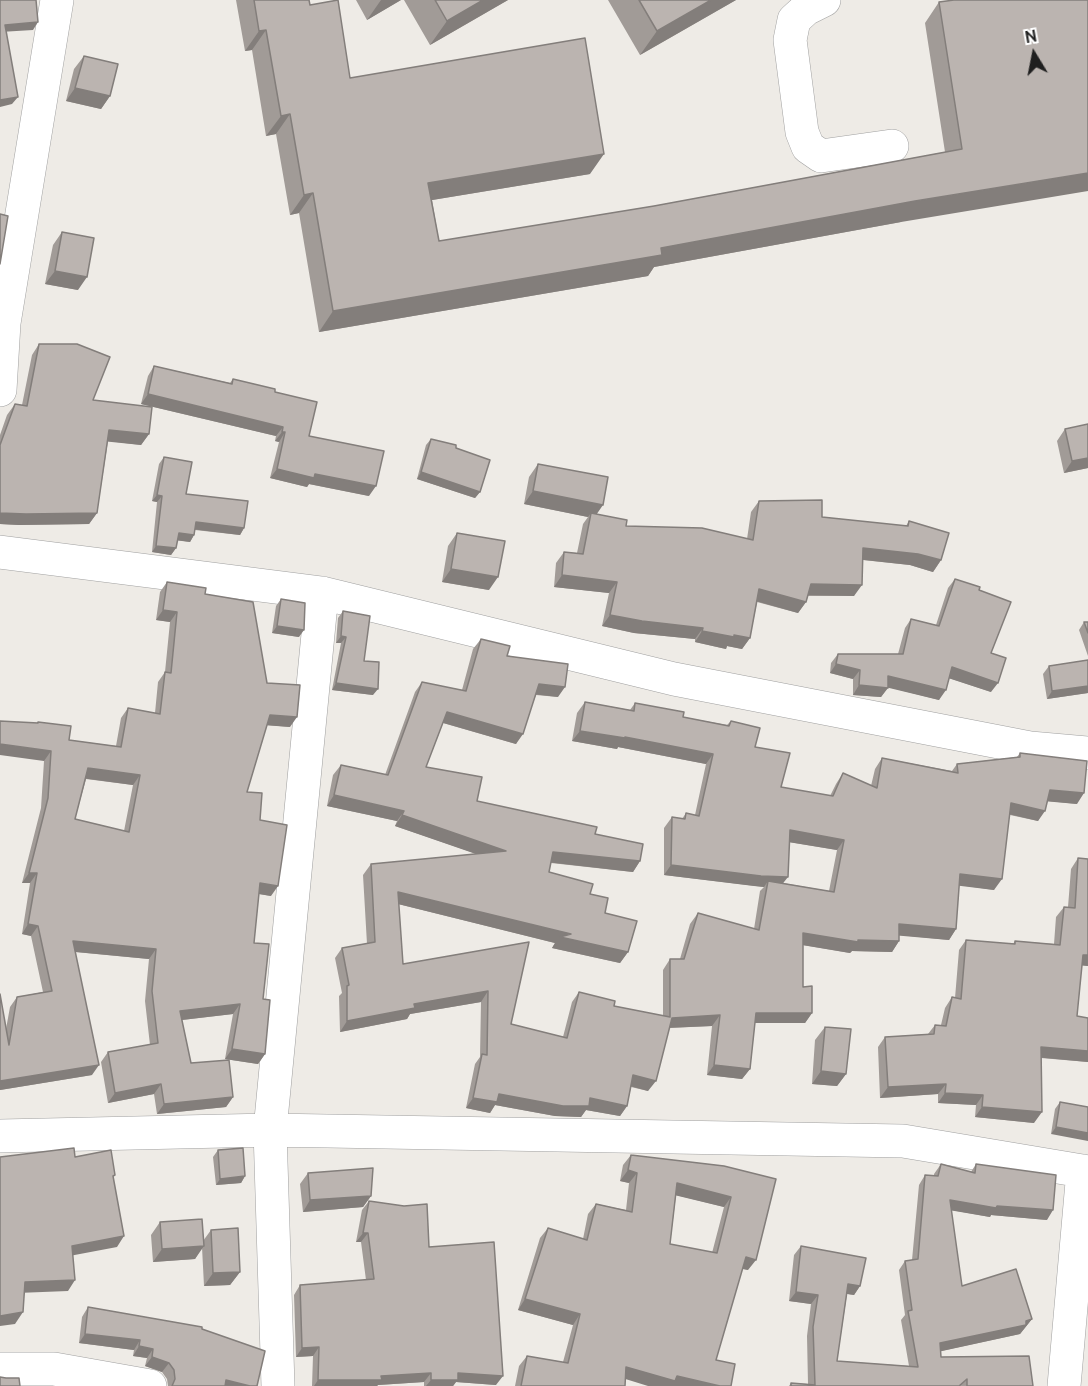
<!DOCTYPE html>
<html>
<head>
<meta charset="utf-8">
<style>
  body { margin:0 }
  #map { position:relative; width:1088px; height:1386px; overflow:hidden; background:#eeebe6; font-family:Ubuntu,sans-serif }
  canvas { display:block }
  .north { position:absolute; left:1004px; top:24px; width:60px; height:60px; -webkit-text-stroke:4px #fff; paint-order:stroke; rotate:350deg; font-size:16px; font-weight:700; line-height:24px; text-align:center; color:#1f1f1f }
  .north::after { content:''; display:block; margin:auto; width:21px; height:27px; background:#1f1f1f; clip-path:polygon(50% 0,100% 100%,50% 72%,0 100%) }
</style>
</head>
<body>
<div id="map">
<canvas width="1088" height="1386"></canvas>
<div class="north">N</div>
</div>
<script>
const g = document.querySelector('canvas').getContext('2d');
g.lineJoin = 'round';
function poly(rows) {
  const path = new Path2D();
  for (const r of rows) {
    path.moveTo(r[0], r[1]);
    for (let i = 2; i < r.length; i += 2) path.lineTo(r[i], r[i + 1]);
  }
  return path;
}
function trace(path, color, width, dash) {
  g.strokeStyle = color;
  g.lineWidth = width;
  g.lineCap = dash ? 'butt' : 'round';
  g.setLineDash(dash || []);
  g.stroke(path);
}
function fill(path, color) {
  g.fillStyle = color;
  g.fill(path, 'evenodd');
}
const minor = poly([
  [824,0,806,9,794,20,790,40,802,132,808,147,821,156,892,146],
  [0,390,4,323,57,0],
  [0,552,322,593,674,679,1030,748,1088,753],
  [0,1136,270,1130,903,1141,1088,1172],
  [0,1369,54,1369,150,1386],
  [278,1386,270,1130,322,593],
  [1064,1386,1083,1171]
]);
trace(minor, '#a0a0a0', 34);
trace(minor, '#fff', 33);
fill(poly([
  [236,0,309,0,310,5,350,78,590,174,432,200,439,241,654,206,945,152,925,23,939,2,1088,0,901,222,654,267,648,276,319,332,299,213,290,215,276,134,266,136,252,50,245,51],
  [356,0,401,0,367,20],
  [404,0,508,0,430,45],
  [608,0,736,0,640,55],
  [84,56,110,96,101,109,66,101,74,69],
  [62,232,78,290,45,284,53,245],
  [39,344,93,400,149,434,141,445,108,441,97,513,89,524,19,525,0,524,0,435,7,415,15,404,22,405,32,355],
  [154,366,230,383,233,379,275,392,309,436,369,496,309,484,307,487,270,478,279,442,275,441,276,436,141,404,148,376],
  [1065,429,1088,468,1064,473,1057,441],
  [431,439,456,448,480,492,475,498,417,479,426,445],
  [164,457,186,494,244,528,240,535,195,530,194,535,190,542,177,540,176,548,171,555,152,552,157,502,152,501,159,464],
  [538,464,597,514,626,526,747,539,751,512,759,501,822,517,906,526,909,521,941,560,933,572,910,565,863,560,854,596,808,596,806,602,798,613,757,602,750,638,742,649,727,646,726,649,695,642,695,639,634,633,602,626,609,593,554,587,556,563,564,552,577,553,583,524,588,517,524,504,529,477],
  [457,533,489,590,442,582,448,546],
  [955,579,979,590,991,653,991,692,949,678,939,700,888,687,881,697,853,695,853,679,830,673,831,663,838,654,898,654,905,628,911,619,936,625,948,588],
  [167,582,205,594,267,683,290,727,267,725,247,792,260,820,271,896,259,894,254,943,263,999,265,1054,258,1064,225,1059,233,1014,182,1020,191,1063,233,1097,226,1107,157,1114,154,1094,108,1103,101,1062,108,1052,150,1045,145,1001,149,959,75,952,92,1075,0,1090,6,1029,10,1007,17,997,43,992,31,936,22,934,30,883,22,883,41,808,44,761,37,723,38,722,69,740,116,746,121,718,128,708,155,713,158,682,165,672,170,622,156,620,160,592],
  [86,779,133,785,124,831,75,819],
  [281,599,299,637,272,633,276,606],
  [343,611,364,661,373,695,332,690,341,643,336,643,338,618],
  [1084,622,1088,622,1088,656,1079,630],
  [481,639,507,656,558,697,536,695,516,744,443,723,426,767,477,801,595,834,640,861,633,872,551,863,549,872,590,894,605,913,628,952,620,963,552,948,555,943,398,904,403,964,529,942,511,1024,563,1037,572,1002,579,992,614,1006,663,1016,663,970,670,959,680,959,690,924,698,913,754,929,760,891,764,887,664,875,664,828,672,817,682,819,686,813,695,815,706,764,618,747,617,749,572,741,577,713,585,702,630,710,635,703,683,717,727,725,731,721,755,747,781,787,830,796,836,784,843,773,871,786,875,769,882,758,952,771,957,764,1017,757,1020,753,1077,804,1048,801,1038,821,1010,815,994,890,959,885,956,929,949,940,899,935,899,941,892,952,852,951,850,953,803,945,803,987,812,1013,805,1023,755,1023,750,1069,742,1079,707,1075,712,1026,669,1028,648,1091,631,1087,627,1106,620,1116,586,1110,581,1117,555,1116,495,1105,490,1113,466,1108,475,1064,480,1057,481,1002,410,1014,407,1019,340,1032,339,996,342,993,335,958,342,948,367,944,363,875,371,864,477,854,395,826,397,821,327,806,333,775,341,765,385,775,415,692,422,682,462,690,473,649],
  [789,842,837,850,829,891,783,883],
  [1088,660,1088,693,1047,699,1043,674,1049,666],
  [1078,858,1088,966,1082,965,1077,1016,1088,1018,1088,1062,1041,1058,1034,1123,975,1117,976,1105,938,1103,938,1094,880,1098,878,1047,885,1037,928,1034,935,1025,941,1025,945,1008,952,997,955,998,959,950,966,940,1013,944,1015,941,1054,944,1056,917,1064,907,1068,907,1071,869],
  [825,1027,846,1074,837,1086,812,1084,815,1040],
  [1060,1102,1088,1107,1051,1134,1055,1109],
  [218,1150,245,1176,241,1183,216,1185,213,1157],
  [631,1155,724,1166,748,1270,743,1269,625,1379,625,1386,515,1386,519,1366,527,1356,563,1362,573,1325,518,1310,540,1238,548,1228,583,1239,588,1214,596,1204,626,1210,629,1183,620,1181,623,1165],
  [676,1195,724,1207,712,1253,670,1244],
  [941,1164,971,1172,976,1164,1047,1220,991,1215,990,1217,951,1210,962,1286,1032,1319,1020,1334,941,1351,941,1357,1033,1386,789,1386,791,1383,808,1384,807,1336,811,1304,789,1301,794,1255,801,1246,860,1286,854,1295,847,1294,837,1361,909,1366,901,1320,905,1315,899,1270,905,1261,912,1260,919,1185,925,1175,934,1176,934,1174],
  [308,1173,371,1196,363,1207,303,1212,300,1184],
  [369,1201,429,1247,496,1385,456,1382,453,1386,424,1386,424,1382,378,1385,377,1386,312,1386,313,1356,296,1357,294,1295,300,1285,366,1280,361,1242,356,1242,362,1210],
  [160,1222,203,1241,211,1230,240,1272,230,1285,204,1286,202,1247,195,1259,153,1262,151,1235],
  [88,1307,202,1329,257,1386,168,1386,167,1379,162,1372,145,1366,147,1358,133,1356,134,1350,79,1343,82,1317]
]), '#a19b97');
fill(poly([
  [381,0,401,0,367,20],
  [483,0,508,0,430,45,447,21],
  [711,0,736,0,640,55,657,31],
  [38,22,33,30,0,32,5,25],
  [266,30,252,50,245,51,259,31],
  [75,88,110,96,101,109,66,101],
  [18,97,12,104,0,107,0,100],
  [290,114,276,134,266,136,281,116],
  [604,154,590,174,414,203,428,183],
  [1088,173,1088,191,901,222,654,267,648,276,319,332,333,311,661,248,915,201],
  [313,193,299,213,290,215,304,195],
  [55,271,87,277,78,290,45,284],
  [148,394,283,427,276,436,141,404],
  [109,430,149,434,141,445,102,441],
  [282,432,285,432,279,442,275,441],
  [1088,458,1088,468,1064,473,1072,461],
  [277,469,315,474,376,486,369,496,309,484,307,487,270,478],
  [421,472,480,492,475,498,417,479],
  [533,491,603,505,594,518,591,513,588,517,524,504],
  [157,495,162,496,157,502,152,501],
  [0,513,97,513,89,524,19,525,0,524],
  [196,522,244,528,240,535,191,529],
  [179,533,194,535,190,542,174,540],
  [156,546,176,548,171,555,152,552],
  [863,548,918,554,941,560,933,572,910,565,855,559],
  [451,569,498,577,489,590,442,582],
  [562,575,617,582,609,593,554,587],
  [811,584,862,585,854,596,803,595],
  [759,589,806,602,798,613,752,600],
  [163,610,177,612,170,622,156,620],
  [610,615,703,628,695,639,634,633,602,626],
  [277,626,304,630,299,637,272,633],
  [702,631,734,635,750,638,742,649,727,646,726,649,695,642],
  [341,636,346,637,341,643,336,643],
  [836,664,860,670,853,679,830,673],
  [952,667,998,683,991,692,945,677],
  [888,676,946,690,939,700,881,686],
  [336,683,378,689,373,695,332,690],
  [539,684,565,687,558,697,532,694],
  [859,685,888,688,881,697,853,695],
  [1088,686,1088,693,1047,699,1052,691],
  [447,712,523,734,516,744,440,722],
  [270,715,297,717,290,727,263,725],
  [580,731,625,737,713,754,706,764,618,747,617,749,572,741],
  [0,744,51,751,44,761,0,755],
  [88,768,140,775,133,785,81,778],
  [1050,790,1084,793,1077,804,1043,801],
  [334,795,404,811,397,821,327,806],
  [1011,803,1045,811,1038,821,1004,813],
  [402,815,506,851,499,862,395,826],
  [790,830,844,840,837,850,782,841],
  [553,852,640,861,633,872,546,862],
  [671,865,788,877,780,887,768,881,764,887,754,886,664,875],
  [29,873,37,873,30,883,22,883],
  [960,874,1002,879,994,890,953,885],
  [260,883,278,886,271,896,253,893],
  [398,892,571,934,628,952,620,963,552,948,555,943,390,902],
  [28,924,38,926,31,936,22,934],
  [899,924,956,929,949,940,892,935],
  [803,933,899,941,892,952,852,951,850,953,796,944],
  [73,941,156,949,149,959,66,951],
  [1083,955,1088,955,1088,966,1076,965],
  [488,991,481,1002,410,1014,407,1019,340,1032,347,1021,414,1004],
  [240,1004,233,1014,173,1021,180,1011],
  [756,1013,812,1013,805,1023,748,1023],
  [720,1015,712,1026,665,1028,672,1018],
  [1041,1047,1088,1051,1088,1062,1034,1057],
  [232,1049,265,1054,258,1064,225,1059],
  [99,1065,92,1075,0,1090,0,1081],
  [714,1065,750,1069,742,1079,707,1075],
  [821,1071,846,1074,837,1086,812,1084],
  [633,1075,656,1081,648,1091,626,1085],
  [161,1084,154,1094,108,1103,115,1093],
  [946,1084,938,1094,880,1098,888,1087],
  [945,1093,983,1095,976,1105,938,1103],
  [499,1094,590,1098,627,1106,620,1116,586,1110,581,1117,555,1116,495,1105,490,1113,466,1108,473,1098],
  [233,1097,226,1107,157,1114,164,1104],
  [982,1107,1042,1112,1034,1123,975,1117],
  [1056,1127,1088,1133,1088,1141,1051,1134],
  [628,1170,637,1173,629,1183,620,1181],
  [245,1176,241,1183,216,1185,220,1179],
  [677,1183,731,1197,724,1207,670,1194],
  [371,1196,363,1207,303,1212,310,1200],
  [950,1200,997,1206,1053,1210,1047,1220,991,1215,990,1217,943,1209],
  [363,1233,368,1233,361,1242,356,1242],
  [124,1236,117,1247,64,1257,72,1246],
  [204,1246,195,1259,153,1262,162,1249],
  [746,1257,756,1260,748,1270,739,1268],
  [240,1272,230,1285,204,1286,213,1273],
  [75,1280,68,1291,17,1293,25,1282],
  [848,1284,860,1286,854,1295,842,1293],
  [796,1292,818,1295,811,1304,789,1301],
  [525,1299,580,1314,573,1325,518,1310],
  [23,1312,15,1324,0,1326,0,1316],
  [1032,1319,1020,1334,933,1353,940,1343],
  [85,1334,140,1340,134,1350,79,1343],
  [139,1346,153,1349,147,1358,133,1356],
  [319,1347,313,1356,296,1357,302,1348],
  [152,1357,169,1363,162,1372,145,1366],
  [626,1367,677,1376,720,1386,648,1386,619,1377],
  [431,1373,424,1382,378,1385,377,1386,314,1386,318,1380],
  [458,1373,503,1376,496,1385,456,1382,453,1386,426,1386,431,1380],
  [226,1380,250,1386,221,1386]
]), '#837e7b');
const building = poly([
  [0,0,36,0,38,22,5,25,18,97,0,100,0,0],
  [254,0,309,0,310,5,338,0,350,78,585,38,604,154,428,183,439,241,654,206,962,149,939,2,954,0,1088,0,1088,173,915,201,661,248,662,255,333,311,313,193,304,195,290,114,281,116,266,30,259,31,254,0],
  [435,0,483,0,447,21,435,0],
  [639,0,711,0,657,31,639,0],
  [84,56,118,64,110,96,75,88,84,56],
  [0,214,8,216,0,264,0,214],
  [62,232,94,238,87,277,55,271,62,232],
  [39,344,77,344,110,357,93,400,152,407,149,434,109,430,97,513,26,514,0,513,0,445,15,404,27,406,39,344],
  [154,366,232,384,233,379,275,389,275,392,317,402,309,436,384,451,376,486,315,474,314,478,277,469,285,432,282,432,283,427,148,394,154,366],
  [1088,424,1088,458,1072,461,1065,429,1088,424],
  [431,439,456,445,456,448,490,460,480,492,421,472,431,439],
  [164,457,192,462,186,494,248,501,244,528,196,522,194,535,179,533,176,548,156,546,162,496,157,495,164,457],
  [538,464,608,477,603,505,533,491,538,464],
  [822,500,822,517,908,526,909,521,949,533,941,560,918,554,863,548,862,585,811,584,806,602,759,589,750,638,734,635,734,637,702,631,703,628,642,621,610,615,617,582,562,575,564,552,583,554,591,513,627,520,626,526,702,528,753,540,759,501,822,500],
  [457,533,505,541,498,577,451,569,457,533],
  [955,579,980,587,979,590,1011,602,991,653,1006,658,998,683,952,667,946,690,888,676,888,688,859,685,860,670,836,664,838,654,903,654,911,619,939,626,955,579],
  [167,582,206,588,205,594,253,602,267,683,300,685,297,717,270,715,247,792,262,793,260,820,287,825,278,886,260,883,254,943,269,944,263,999,270,1000,265,1054,232,1049,240,1004,180,1011,191,1063,229,1060,233,1097,164,1104,161,1084,115,1093,108,1052,158,1043,152,991,156,949,73,941,99,1065,0,1081,0,994,9,1045,17,997,52,991,38,926,28,924,37,873,29,873,48,798,51,751,0,744,0,721,38,723,38,722,71,726,69,740,121,747,128,708,160,714,165,672,171,673,177,612,163,610,167,582],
  [88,768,140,775,129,832,75,819,88,768],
  [281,599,305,603,304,630,277,626,281,599],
  [343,611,370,616,364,661,379,662,378,689,336,683,346,637,341,636,343,611],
  [1084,622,1088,622,1088,633,1084,622],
  [481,639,510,646,507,656,568,664,565,687,539,684,523,734,447,712,426,767,482,777,477,801,597,827,595,834,643,844,640,861,553,852,549,872,593,884,590,894,608,898,605,913,637,921,628,952,560,937,571,934,398,892,403,964,529,942,511,1024,567,1038,579,992,615,1001,614,1006,670,1017,670,959,684,959,698,913,759,930,768,881,834,892,844,840,790,830,788,877,761,876,671,865,672,817,685,819,686,813,699,816,713,754,625,737,625,738,580,731,585,702,634,711,635,703,684,712,683,717,729,726,731,721,760,728,755,747,790,753,781,787,833,796,843,773,877,788,882,758,958,773,957,764,1020,757,1020,753,1087,761,1084,793,1050,790,1045,811,1011,803,1002,879,960,874,956,929,899,924,899,941,858,940,858,942,803,933,803,987,812,986,812,1013,756,1013,750,1069,714,1065,720,1015,672,1018,656,1081,633,1075,627,1106,590,1098,589,1106,563,1106,499,1094,497,1102,473,1098,482,1054,487,1055,488,991,414,1004,415,1008,347,1021,347,986,349,985,342,948,375,942,371,864,506,851,402,815,404,811,334,795,341,765,388,775,422,682,466,691,481,639],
  [1088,660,1088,686,1052,691,1049,666,1088,660],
  [1078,858,1088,859,1088,955,1083,955,1077,1016,1088,1018,1088,1051,1041,1047,1042,1112,982,1107,983,1095,945,1093,946,1084,888,1087,885,1037,934,1034,935,1025,946,1026,952,997,961,999,966,940,1015,944,1015,941,1060,945,1064,907,1075,908,1078,858],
  [825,1027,851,1029,846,1074,821,1071,825,1027],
  [1060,1102,1088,1107,1088,1133,1056,1127,1060,1102],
  [74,1148,75,1157,111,1150,115,1175,113,1176,124,1236,72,1246,75,1280,25,1282,23,1312,0,1316,0,1157,74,1148],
  [243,1148,245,1176,220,1179,218,1150,243,1148],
  [631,1155,724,1166,776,1179,756,1260,746,1257,716,1360,735,1364,731,1386,720,1386,677,1376,675,1381,626,1367,625,1386,521,1386,527,1356,568,1363,580,1314,525,1299,548,1228,587,1240,596,1204,632,1212,637,1173,628,1170,631,1155],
  [677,1183,731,1197,717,1253,670,1244,677,1183],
  [941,1164,975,1173,976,1164,1056,1175,1053,1210,997,1206,996,1208,950,1200,962,1286,1016,1269,1032,1319,1026,1321,1026,1325,940,1343,941,1357,1029,1356,1033,1386,967,1386,967,1379,959,1386,791,1386,791,1383,815,1385,813,1327,818,1295,796,1292,801,1246,866,1258,860,1286,848,1284,837,1361,918,1367,908,1311,912,1310,905,1261,918,1259,925,1175,938,1176,941,1164],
  [373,1168,371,1196,310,1200,308,1173,373,1168],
  [369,1201,404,1206,427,1204,429,1247,494,1242,503,1376,458,1373,458,1380,431,1380,431,1373,381,1376,382,1380,318,1380,319,1347,302,1348,300,1285,374,1279,368,1233,363,1233,369,1201],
  [202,1219,204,1246,162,1249,160,1222,202,1219],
  [238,1228,240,1272,213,1273,211,1230,238,1228],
  [88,1307,202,1327,202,1329,265,1351,257,1386,250,1386,226,1380,225,1386,172,1386,175,1379,174,1370,169,1363,152,1357,153,1349,139,1346,140,1340,85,1334,88,1307],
  [0,1377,6,1378,19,1378,20,1386,0,1386,0,1377]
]);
fill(building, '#bbb4b0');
trace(building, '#837e7b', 1.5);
</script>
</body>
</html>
